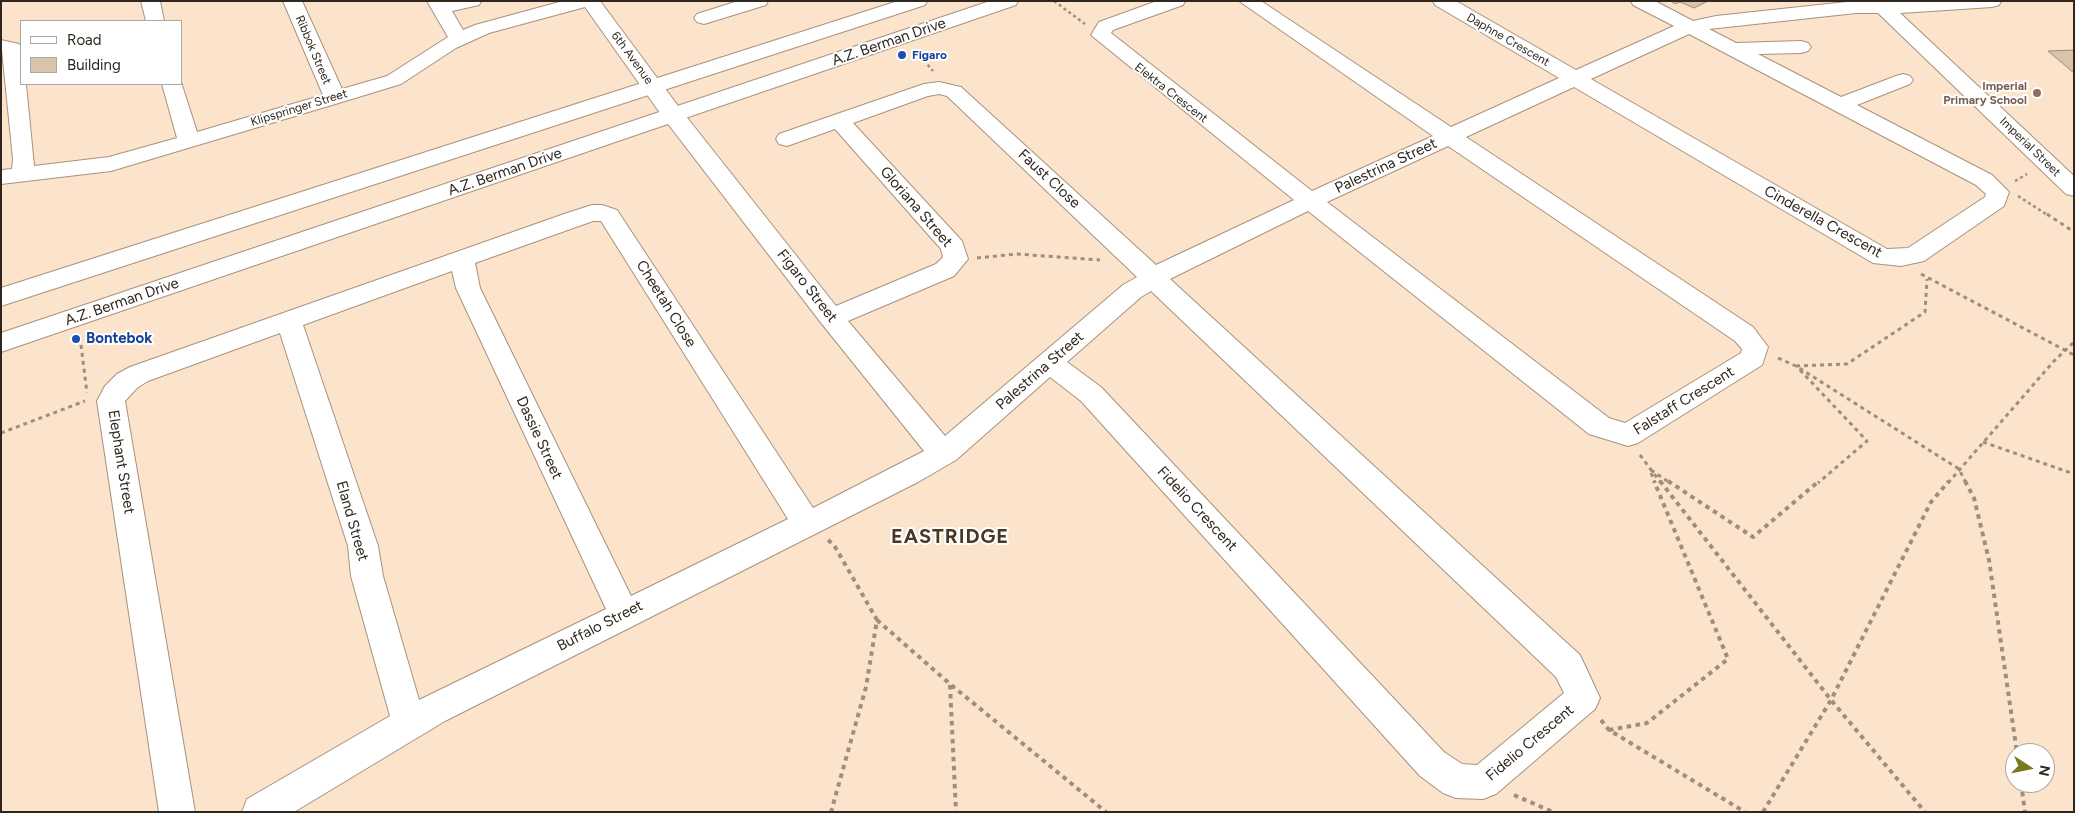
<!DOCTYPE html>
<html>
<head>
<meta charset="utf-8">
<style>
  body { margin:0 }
  #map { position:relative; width:2075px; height:813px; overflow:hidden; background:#fbe4cb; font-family:Figtree,sans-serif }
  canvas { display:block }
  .frame { position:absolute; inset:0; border:2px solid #2f271d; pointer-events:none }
  .legend { position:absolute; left:20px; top:20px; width:162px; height:65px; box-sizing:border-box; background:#fff; border:1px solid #aca9a5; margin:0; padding:6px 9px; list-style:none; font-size:15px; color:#2f271d }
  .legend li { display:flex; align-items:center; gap:10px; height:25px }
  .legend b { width:25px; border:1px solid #aca9a5 }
  .north { position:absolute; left:2005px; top:743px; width:50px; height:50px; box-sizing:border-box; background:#fff; border:1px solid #aca9a5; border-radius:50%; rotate:101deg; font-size:14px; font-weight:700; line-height:20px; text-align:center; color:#2f271d }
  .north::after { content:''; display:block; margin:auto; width:18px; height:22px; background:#79781f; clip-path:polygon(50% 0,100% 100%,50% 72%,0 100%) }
</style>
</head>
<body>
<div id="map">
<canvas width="2075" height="813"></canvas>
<div class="frame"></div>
<ul class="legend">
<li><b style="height:6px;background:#fff"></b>Road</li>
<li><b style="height:14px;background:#dac3ab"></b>Building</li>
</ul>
<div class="north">N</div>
</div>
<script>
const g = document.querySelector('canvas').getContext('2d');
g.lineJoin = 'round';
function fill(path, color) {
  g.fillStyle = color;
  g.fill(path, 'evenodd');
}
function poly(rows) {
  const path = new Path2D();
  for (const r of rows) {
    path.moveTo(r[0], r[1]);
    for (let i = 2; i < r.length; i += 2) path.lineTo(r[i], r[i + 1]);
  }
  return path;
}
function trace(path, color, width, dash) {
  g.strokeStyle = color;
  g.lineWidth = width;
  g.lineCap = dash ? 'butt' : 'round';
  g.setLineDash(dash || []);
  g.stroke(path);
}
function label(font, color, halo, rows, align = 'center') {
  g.font = font + ' Figtree,sans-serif';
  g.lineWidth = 4;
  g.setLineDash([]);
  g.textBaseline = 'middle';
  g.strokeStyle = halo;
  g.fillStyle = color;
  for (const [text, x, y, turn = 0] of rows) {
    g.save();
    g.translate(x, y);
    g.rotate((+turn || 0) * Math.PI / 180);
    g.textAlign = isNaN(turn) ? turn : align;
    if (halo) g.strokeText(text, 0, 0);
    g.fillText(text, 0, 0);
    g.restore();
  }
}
const building = poly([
  [1671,1,1708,1,1694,8,1680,2,1675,4,1671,1],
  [2074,50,2074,73,2048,51,2074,50]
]);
fill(building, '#dac3ab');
trace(building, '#a18b75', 1);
const minor = poly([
  [141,1,160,1,164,21,146,21,141,1],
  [283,1,302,1,342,89,387,76,448,37,427,1,481,1,479,5,452,11,463,30,475,25,563,1,600,1,681,110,836,306,936,264,943,257,941,249,835,129,787,146,779,144,776,139,779,134,924,84,939,82,961,87,1156,265,1294,200,1091,35,1099,22,1157,1,1185,1,1183,5,1113,30,1111,33,1312,191,1433,136,1239,1,1261,1,1451,127,1559,78,1435,5,1433,1,1456,1,1576,70,1674,26,1633,5,1631,1,1655,1,1693,21,1716,16,1856,1,2001,1,1999,5,1992,7,1900,13,2074,176,2074,196,2066,194,1878,13,1856,13,1709,29,1736,43,1801,41,1808,43,1811,47,1808,51,1801,53,1758,54,1841,97,1896,76,1903,74,1910,76,1913,80,1910,84,1857,105,1992,175,2009,192,2004,206,1924,261,1901,266,1873,263,1574,87,1466,137,1753,327,1768,347,1762,365,1638,443,1628,446,1589,434,1308,211,1170,279,1580,655,1600,698,1595,709,1496,794,1483,799,1456,798,1443,793,1420,776,1081,401,1050,377,956,460,918,482,445,721,294,812,242,812,247,799,390,716,351,576,348,546,280,333,148,381,137,388,125,401,195,812,159,812,97,401,105,386,117,374,130,367,567,213,592,205,602,205,617,210,813,508,924,451,822,324,665,120,585,7,489,33,456,48,401,84,342,102,111,171,1,184,1,170,12,169,13,159,1,40,19,44,21,47,21,84,26,84,34,166,109,157,177,138,162,84,181,82,197,132,323,95,283,1],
  [1689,34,1976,185,1986,194,1985,197,1908,248,1887,249,1591,79,1689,34],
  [939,94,947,96,1137,277,1123,285,945,436,848,321,954,276,968,259,962,241,853,123,928,96,939,94],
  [1448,146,1735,341,1742,349,1741,353,1625,423,1609,418,1327,202,1448,146],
  [593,221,601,221,788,519,631,596,480,288,475,263,593,221],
  [452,271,456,288,606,609,419,700,383,576,378,546,303,325,452,271],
  [1151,291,1556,677,1564,693,1477,765,1462,764,1444,752,1101,387,1067,362,1141,297,1151,291],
  [738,1,768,1,766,5,704,24,697,22,694,18,697,14,738,1]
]);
const major = poly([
  [898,1,927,1,925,5,1,306,1,288,898,1],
  [990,1,1018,1,1016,5,1,352,1,333,990,1]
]);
trace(minor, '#a8927c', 2);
trace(major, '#a8927c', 2);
trace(poly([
  [1054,1,1085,24],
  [916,51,933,71],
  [2015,181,2027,174],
  [2018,196,2049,216]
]), '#9f8e7c', 2.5, [3, 3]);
trace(poly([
  [2047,214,2074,232],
  [977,258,1017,254,1100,260],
  [1921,274,2074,355],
  [80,337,87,393],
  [1778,358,1796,366,1959,469,1966,483],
  [1796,366,1847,364,1925,312,1927,279],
  [1800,370,1867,441,1818,483],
  [1,433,85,401],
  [1983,442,2074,474],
  [1640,455,1661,483],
  [1651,470,1670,483],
  [1651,473,1655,483],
  [1948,483,2054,361,2074,342]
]), '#9f8e7c', 3, [4, 4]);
trace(poly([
  [1660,481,1831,700,1925,812],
  [1668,481,1753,537,1819,481],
  [1965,481,1974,498,1989,560,2017,753],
  [828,540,834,545,877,620,866,687,831,812],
  [877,620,950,684,1106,812],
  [950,685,956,812],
  [1601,720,1609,730,1745,812],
  [1609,730,1647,723,1728,659,1654,481],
  [2021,783,2025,812],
  [1514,795,1553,812],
  [1763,812,1831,700,1931,502,1949,481]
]), '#9f8e7c', 4, [4.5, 4.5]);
fill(minor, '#fff');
fill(major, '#fff');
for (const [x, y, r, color] of [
  [902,55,5,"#1a4fb4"],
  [2037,93,5,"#8d6e63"],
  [76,339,5,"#1a4fb4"]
]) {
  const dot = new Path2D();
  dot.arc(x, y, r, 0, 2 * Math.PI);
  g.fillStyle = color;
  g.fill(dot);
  trace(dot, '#fff', 2);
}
label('12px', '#2f271d', '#fff', [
  ["Daphne Crescent",1508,40,30],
  ["Ribbok Street",313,50,67],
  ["6th Avenue",632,58,54],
  ["Elektra Crescent",1171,93,38],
  ["Klipspringer Street",299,108,-17],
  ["Imperial Street",2030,147,44]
]);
label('bold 12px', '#164399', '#fff', [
  ["Figaro",912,55]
], 'left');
label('bold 12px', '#785e54', '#fff', [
  ["Imperial",2027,86],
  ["Primary School",2027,100]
], 'right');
label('15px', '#2f271d', '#fff', [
  ["A.Z. Berman Drive",889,42,-19],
  ["Palestrina Street",1386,166,-25],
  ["A.Z. Berman Drive",505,172,-19],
  ["Faust Close",1049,179,43],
  ["Gloriana Street",916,207,49],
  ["Cinderella Crescent",1823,222,29],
  ["Figaro Street",807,286,52],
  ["A.Z. Berman Drive",122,302,-19],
  ["Cheetah Close",666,304,58],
  ["Palestrina Street",1040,371,-41],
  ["Falstaff Crescent",1684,401,-32],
  ["Dassie Street",539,438,65],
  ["Elephant Street",121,462,81],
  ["Fidelio Crescent",1197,509,47],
  ["Eland Street",352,521,74],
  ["Buffalo Street",600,626,-27],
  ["Fidelio Crescent",1530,743,-40]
]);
label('bold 15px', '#164399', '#fff', [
  ["Bontebok",86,339]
], 'left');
g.letterSpacing = '1px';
label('bold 20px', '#4a3824', '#fff', [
  ["EASTRIDGE",950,537]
]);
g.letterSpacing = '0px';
</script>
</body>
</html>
